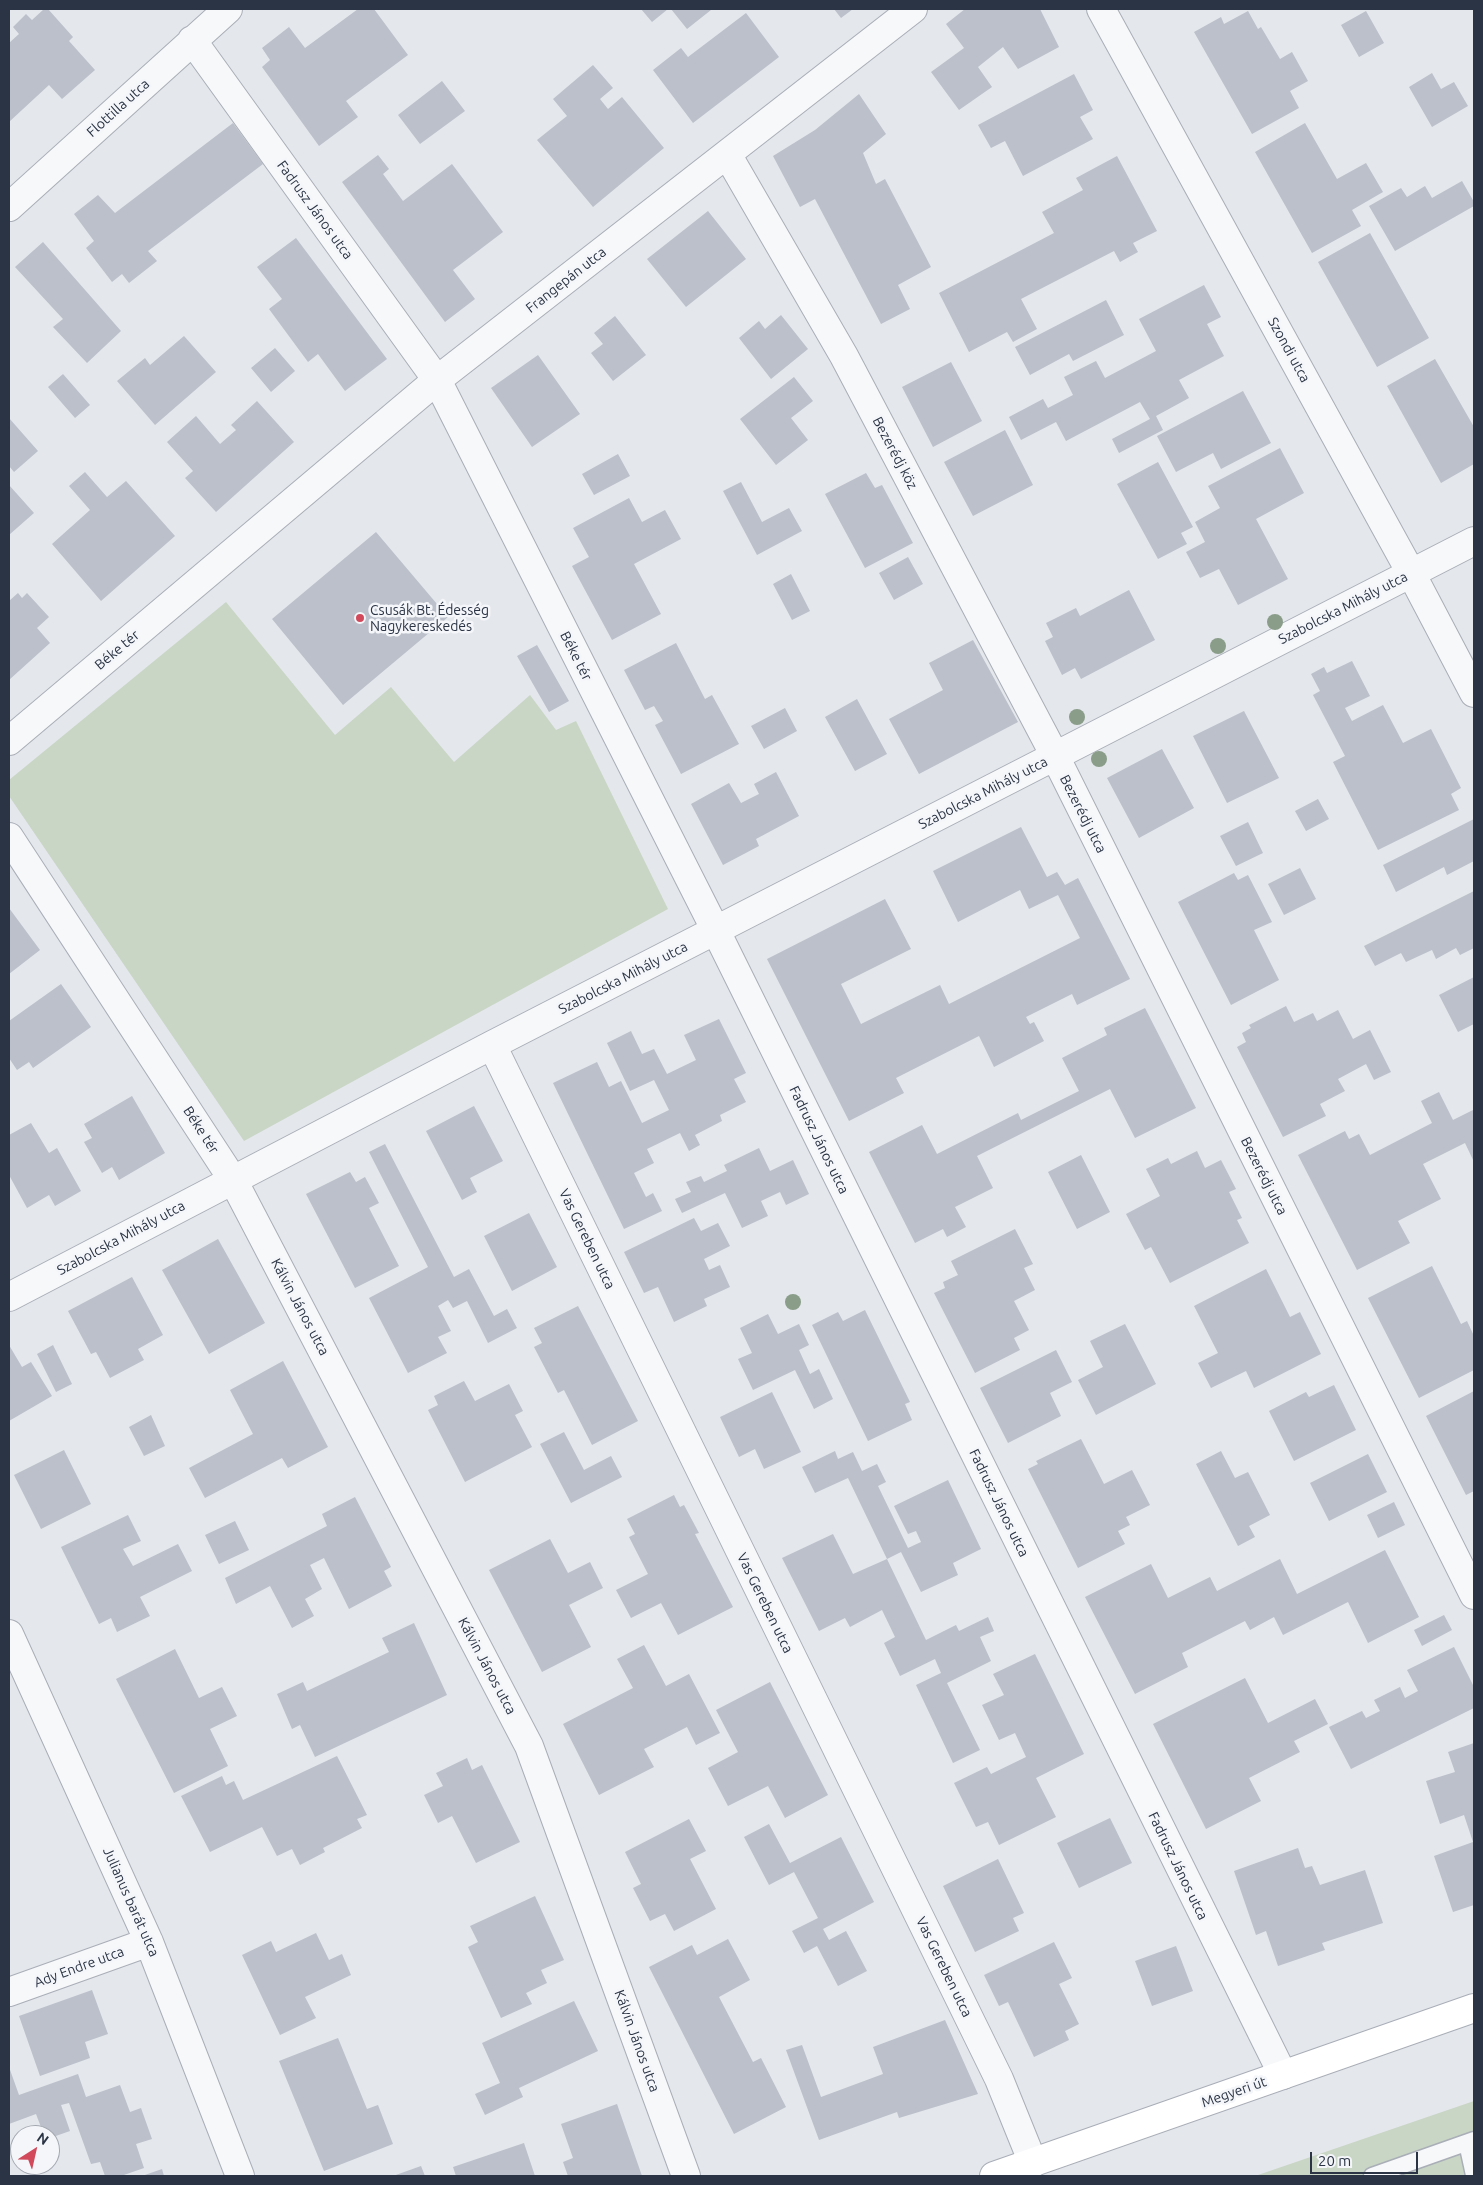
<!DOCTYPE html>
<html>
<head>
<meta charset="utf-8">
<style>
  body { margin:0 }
  #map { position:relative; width:1483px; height:2185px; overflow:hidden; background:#e4e7ec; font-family:Ubuntu,sans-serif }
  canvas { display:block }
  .frame { position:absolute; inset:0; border:10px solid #2b3445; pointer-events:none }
  .north { position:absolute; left:10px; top:2125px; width:50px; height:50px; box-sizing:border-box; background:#f4f6f9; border:1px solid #a4a8b1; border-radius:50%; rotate:35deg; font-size:14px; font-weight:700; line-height:20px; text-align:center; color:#2b3445 }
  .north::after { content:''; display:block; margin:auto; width:18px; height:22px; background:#d1495b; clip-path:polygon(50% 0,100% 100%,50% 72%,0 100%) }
  .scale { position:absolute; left:1310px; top:2152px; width:108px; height:22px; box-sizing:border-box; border:2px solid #2b3445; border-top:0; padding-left:6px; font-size:15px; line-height:18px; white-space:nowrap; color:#2b3445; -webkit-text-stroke:4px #f4f6f9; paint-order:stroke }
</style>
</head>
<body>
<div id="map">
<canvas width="1483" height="2185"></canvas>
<div class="frame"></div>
<div class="north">N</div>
<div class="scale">20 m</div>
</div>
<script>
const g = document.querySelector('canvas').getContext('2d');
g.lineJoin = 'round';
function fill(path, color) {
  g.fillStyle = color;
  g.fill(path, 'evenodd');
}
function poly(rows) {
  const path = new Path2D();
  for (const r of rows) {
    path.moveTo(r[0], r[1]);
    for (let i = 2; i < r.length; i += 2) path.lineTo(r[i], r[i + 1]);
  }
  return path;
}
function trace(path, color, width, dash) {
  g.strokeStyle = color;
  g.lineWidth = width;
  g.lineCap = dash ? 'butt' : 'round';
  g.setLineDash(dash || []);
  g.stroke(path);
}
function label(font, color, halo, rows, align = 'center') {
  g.font = font + ' Ubuntu,sans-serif';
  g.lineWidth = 5;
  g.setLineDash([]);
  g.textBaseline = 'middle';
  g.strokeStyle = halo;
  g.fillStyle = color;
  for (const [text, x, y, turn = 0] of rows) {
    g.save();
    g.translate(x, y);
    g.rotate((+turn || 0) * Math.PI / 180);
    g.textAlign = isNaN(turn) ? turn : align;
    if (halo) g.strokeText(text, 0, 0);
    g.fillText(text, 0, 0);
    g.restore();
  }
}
fill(poly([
  [226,602,335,735,391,687,454,762,530,695,556,730,576,721,668,909,244,1141,9,796,9,780],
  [1474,2101,1474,2176,1255,2176]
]), '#c9d6c5');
fill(poly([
  [44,9,48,9,73,37,69,41,95,70,62,99,49,85,9,122,9,43,19,34,13,27,26,14,32,20],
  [358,9,374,9,408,55,346,101,358,117,319,146,262,67,270,60,262,48,289,27,305,48],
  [641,9,668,9,652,22],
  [671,9,710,9,711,10,687,29],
  [834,9,853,9,841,18],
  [965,9,1040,9,1059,47,1018,69,1003,47,978,67,992,87,959,110,931,72,964,48,946,24],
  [1248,11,1258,29,1261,27,1280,59,1292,52,1308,81,1290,91,1299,108,1252,134,1194,32,1221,17,1224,24],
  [1366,11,1384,43,1359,57,1341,25],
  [746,13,779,57,693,123,653,70,681,48,688,57],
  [593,65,613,88,600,99,608,109,622,97,664,148,593,207,537,140,567,116,553,99],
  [1432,73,1441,89,1454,82,1468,106,1432,127,1409,87],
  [1074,74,1093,110,1080,117,1093,139,1023,176,1005,141,991,148,978,125],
  [442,81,465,111,420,144,398,115],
  [859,94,886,134,863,153,876,184,885,179,931,267,898,285,910,309,881,324,815,199,800,207,773,156,815,130],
  [233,123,263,164,148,251,157,261,129,283,122,274,112,282,86,248,94,241,74,214,98,195,115,213],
  [1305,123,1337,179,1366,163,1383,192,1352,210,1361,226,1312,253,1255,152],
  [378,155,389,169,383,174,403,201,452,164,503,232,453,270,475,299,445,322,342,182],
  [1117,156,1157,231,1133,243,1138,252,1120,262,1114,251,1021,299,1037,329,1013,342,1007,332,969,352,939,293,1054,233,1042,212,1083,190,1076,178],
  [1462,181,1474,202,1474,206,1395,251,1369,206,1401,188,1407,197,1425,186,1432,198],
  [708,211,746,259,686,307,647,259],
  [1370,233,1429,338,1377,367,1318,262],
  [296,238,387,359,345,391,318,354,308,362,269,309,282,299,257,267],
  [43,242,121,331,87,363,53,327,63,319,15,267],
  [1204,285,1221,317,1207,324,1224,356,1179,380,1189,398,1156,416,1163,430,1119,453,1112,439,1150,419,1140,402,1066,441,1056,422,1021,440,1009,417,1043,399,1048,408,1073,395,1064,377,1096,361,1105,378,1156,351,1139,319],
  [1106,300,1124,335,1073,361,1069,354,1030,375,1015,347],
  [781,315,808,349,771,379,739,338,759,321,765,329],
  [615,316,646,355,613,381,591,353,603,344,594,333],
  [184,336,216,372,155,425,117,381,145,358,150,365],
  [275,348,295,371,271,392,251,368],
  [538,355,580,414,532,447,491,388],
  [1435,359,1474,427,1474,464,1441,483,1387,386],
  [951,362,982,421,933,447,902,387],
  [63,374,90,405,75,418,48,387],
  [794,377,813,401,791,418,808,440,776,465,740,419],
  [1243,391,1271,443,1221,469,1213,453,1176,472,1157,436],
  [257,401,294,442,216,512,185,478,193,471,167,442,196,416,220,444,236,430,231,425],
  [9,418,38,451,14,472,9,466],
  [1005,430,1033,485,973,516,944,462],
  [1280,448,1304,493,1256,519,1288,579,1238,605,1219,569,1200,578,1186,552,1205,542,1195,522,1220,508,1208,486],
  [618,454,630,476,594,495,582,474],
  [1158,462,1193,527,1181,533,1187,544,1158,559,1117,484],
  [85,472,107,497,126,481,175,536,101,601,52,544,90,510,69,486],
  [866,473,875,488,882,485,913,543,865,568,825,494],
  [741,482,762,522,789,508,802,531,757,555,723,491],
  [9,485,34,513,9,535],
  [629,498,642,522,665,510,681,539,634,564,661,614,612,640,572,566,589,557,573,528],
  [376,532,448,617,343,705,272,619],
  [908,557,923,584,894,600,879,573],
  [791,574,810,611,792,620,773,584],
  [1129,590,1155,640,1081,679,1075,668,1062,675,1045,641,1053,637,1046,623,1076,608,1080,616],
  [18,593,22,598,27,593,49,617,37,628,50,643,9,680,9,601],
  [973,640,1018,722,919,774,889,719,943,690,929,663],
  [676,643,705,699,712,695,739,744,681,774,655,725,663,721,654,706,645,710,624,670],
  [537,645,569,701,549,712,517,656],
  [1352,661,1370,696,1345,708,1352,721,1383,705,1403,743,1431,729,1461,788,1451,794,1459,810,1378,850,1333,762,1345,756,1313,695,1320,691,1311,674,1324,667,1327,673],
  [857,699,887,754,855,771,825,717],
  [785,708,797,731,764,749,751,726],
  [1244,711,1279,778,1227,803,1193,736],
  [1162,749,1194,808,1139,838,1107,778],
  [776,772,799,816,756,839,759,846,723,865,691,804,729,783,741,803,759,794,754,784],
  [1318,799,1329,819,1306,831,1295,811],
  [1474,819,1474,861,1447,875,1444,867,1396,892,1383,865],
  [1248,822,1263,853,1236,866,1220,836],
  [1021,827,1047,877,1057,872,1065,885,1078,878,1130,979,1077,1005,1072,994,1026,1017,1030,1024,1034,1022,1044,1041,994,1067,979,1036,896,1078,904,1093,849,1121,767,959,885,899,911,949,841,984,861,1024,940,985,949,1004,1080,938,1058,895,1029,909,1020,890,958,922,933,871],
  [1300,868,1316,899,1284,915,1268,884],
  [1234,873,1238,880,1248,875,1272,922,1254,930,1279,980,1231,1005,1178,902],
  [1474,891,1474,948,1460,955,1456,948,1436,959,1432,950,1406,962,1401,953,1375,966,1364,946],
  [9,908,40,950,9,974],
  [1474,977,1474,1024,1458,1032,1439,995],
  [61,984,91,1027,33,1068,29,1062,17,1070,9,1058,9,1021],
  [1286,1006,1294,1022,1313,1013,1317,1021,1338,1010,1353,1039,1370,1030,1391,1072,1374,1080,1366,1064,1338,1079,1345,1091,1320,1104,1326,1116,1283,1137,1237,1047,1246,1042,1242,1033,1251,1028,1249,1025],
  [1145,1008,1196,1108,1135,1138,1110,1089,977,1156,993,1188,955,1207,966,1227,947,1237,943,1229,915,1243,869,1152,922,1125,937,1154,1018,1113,1021,1120,1079,1091,1062,1058,1107,1035,1104,1028],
  [719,1019,746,1073,734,1079,746,1102,720,1115,722,1121,695,1135,700,1145,689,1151,680,1133,647,1149,654,1163,634,1173,646,1197,653,1193,662,1211,624,1229,553,1083,597,1062,609,1087,621,1081,642,1123,669,1110,654,1080,630,1091,607,1043,631,1031,642,1054,654,1049,667,1074,696,1060,684,1035],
  [1439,1092,1453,1120,1473,1110,1474,1162,1465,1143,1423,1164,1441,1199,1398,1221,1410,1243,1357,1270,1298,1155,1345,1131,1349,1139,1359,1134,1370,1155,1432,1123,1421,1101],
  [132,1096,165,1153,119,1180,112,1167,102,1173,84,1142,92,1138,84,1124],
  [474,1106,503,1161,470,1178,477,1192,462,1200,426,1131],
  [31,1123,49,1153,57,1148,81,1191,55,1206,49,1195,27,1208,9,1175,9,1135],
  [385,1144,454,1277,469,1269,494,1316,507,1309,517,1328,488,1343,467,1301,453,1308,448,1300,438,1306,451,1331,438,1337,447,1353,408,1373,369,1298,428,1267,369,1152],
  [759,1148,770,1171,793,1160,809,1194,786,1205,780,1192,761,1201,768,1216,742,1228,725,1193,682,1213,675,1199,691,1192,686,1182,701,1176,704,1182,727,1171,724,1165],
  [1197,1151,1205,1168,1221,1160,1236,1189,1229,1192,1242,1218,1237,1220,1249,1243,1170,1283,1151,1247,1145,1250,1126,1214,1160,1196,1146,1169,1168,1158,1171,1164],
  [1081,1155,1110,1212,1077,1229,1048,1172],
  [350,1172,356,1182,365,1177,379,1203,369,1208,399,1266,355,1288,306,1194],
  [529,1213,557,1267,512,1291,484,1236],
  [694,1218,701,1231,718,1223,730,1246,704,1259,709,1270,720,1265,730,1287,704,1299,707,1306,674,1322,658,1287,644,1293,624,1252],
  [1015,1229,1033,1264,1024,1268,1035,1290,1014,1301,1029,1330,1014,1338,1020,1350,975,1373,934,1293,945,1288,943,1282,958,1275,951,1261],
  [218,1239,265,1323,209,1354,162,1270],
  [1432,1266,1461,1324,1467,1321,1474,1336,1474,1370,1419,1398,1368,1298],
  [1266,1269,1290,1317,1300,1312,1321,1354,1254,1388,1246,1371,1211,1388,1198,1363,1218,1353,1194,1306],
  [132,1277,163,1335,138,1349,144,1360,110,1378,96,1352,91,1354,68,1311],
  [578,1306,638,1421,592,1445,564,1390,558,1393,534,1347,542,1343,534,1328],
  [865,1310,910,1402,905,1404,912,1420,868,1441,812,1325,838,1312,843,1321],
  [768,1314,778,1334,799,1324,809,1345,799,1350,810,1374,819,1369,833,1399,814,1409,795,1370,753,1390,738,1359,752,1353,740,1328],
  [1125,1324,1156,1384,1096,1415,1078,1380,1103,1367,1090,1341],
  [9,1345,22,1367,31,1362,52,1396,9,1421],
  [53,1345,72,1384,56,1392,37,1354],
  [1056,1350,1072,1382,1050,1393,1061,1416,1008,1443,980,1388],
  [283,1361,328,1447,288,1468,282,1458,205,1498,189,1468,253,1434,230,1390],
  [464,1381,475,1401,509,1384,523,1411,515,1415,532,1447,465,1482,428,1410,438,1405,434,1396],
  [1334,1385,1356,1430,1294,1461,1269,1411,1306,1392,1309,1397],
  [1474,1391,1474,1491,1466,1495,1426,1416],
  [772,1392,801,1452,764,1469,755,1449,739,1457,720,1417],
  [151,1415,165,1446,144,1456,129,1427],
  [564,1432,584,1470,611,1456,622,1477,571,1503,540,1444],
  [1081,1439,1104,1484,1132,1470,1150,1505,1126,1517,1130,1525,1118,1531,1125,1544,1078,1568,1028,1469,1038,1464,1036,1461],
  [64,1450,91,1504,41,1529,14,1475],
  [835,1451,838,1459,853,1452,862,1471,877,1464,886,1482,878,1486,908,1548,921,1542,916,1531,908,1534,894,1506,948,1480,981,1549,953,1563,958,1575,921,1592,901,1552,887,1559,848,1478,815,1493,802,1467],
  [1221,1451,1235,1478,1248,1472,1270,1515,1249,1526,1255,1537,1238,1546,1196,1464],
  [1368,1454,1387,1492,1329,1521,1310,1483],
  [674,1495,680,1507,684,1505,699,1533,695,1534,733,1607,678,1635,661,1603,631,1618,616,1590,648,1574,629,1537,635,1534,627,1519],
  [355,1497,391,1567,384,1571,392,1586,349,1609,324,1558,310,1565,322,1589,305,1599,314,1616,292,1628,270,1586,236,1604,225,1578,327,1526,322,1514],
  [1394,1502,1405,1525,1378,1538,1367,1515],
  [128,1515,141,1541,123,1549,133,1566,178,1544,192,1571,140,1597,150,1616,117,1632,111,1618,99,1624,61,1547],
  [235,1521,249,1550,219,1564,205,1535],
  [833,1534,853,1574,887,1559,926,1640,956,1625,959,1631,988,1617,994,1631,980,1637,991,1661,947,1683,980,1750,953,1763,916,1685,941,1673,935,1659,900,1676,884,1643,895,1637,882,1610,850,1627,845,1618,819,1631,782,1558],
  [550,1539,568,1573,590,1562,603,1588,569,1605,591,1647,542,1672,489,1570],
  [1385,1550,1419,1617,1368,1643,1348,1602,1283,1635,1274,1617,1250,1630,1245,1621,1182,1653,1188,1667,1135,1694,1085,1597,1151,1564,1168,1598,1210,1577,1217,1591,1280,1559,1297,1594],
  [1444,1615,1452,1630,1422,1646,1414,1630],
  [414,1623,447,1695,315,1757,300,1725,292,1729,277,1694,303,1682,307,1691,389,1652,382,1638],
  [644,1645,666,1686,689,1674,720,1733,696,1745,687,1727,644,1749,654,1767,599,1795,563,1724,633,1688,617,1659],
  [1454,1647,1474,1687,1474,1708,1351,1769,1329,1727,1362,1711,1366,1718,1380,1711,1374,1700,1400,1687,1405,1698,1418,1691,1407,1670],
  [175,1649,199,1698,222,1687,237,1716,210,1729,228,1766,174,1793,116,1679],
  [1035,1654,1084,1754,1036,1778,1056,1817,999,1845,988,1822,976,1827,954,1783,987,1767,991,1774,1026,1757,1015,1733,999,1740,982,1705,1004,1695,993,1674],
  [1245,1678,1268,1723,1315,1699,1328,1724,1294,1741,1300,1752,1249,1778,1261,1801,1206,1829,1153,1724],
  [770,1682,828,1795,785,1818,768,1786,728,1806,708,1768,738,1752,716,1710],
  [1474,1743,1474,1905,1453,1912,1434,1856,1473,1842,1464,1815,1440,1824,1426,1781,1455,1772,1448,1752],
  [337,1756,367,1815,357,1819,362,1828,323,1848,325,1852,300,1865,292,1849,277,1856,262,1827,210,1852,181,1796,222,1776,226,1785,234,1781,243,1800],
  [467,1758,472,1770,482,1765,520,1842,476,1863,452,1816,438,1823,424,1795,443,1786,436,1773],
  [1110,1818,1132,1863,1079,1888,1057,1843],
  [689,1819,706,1851,690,1859,716,1909,674,1931,665,1914,650,1921,633,1888,641,1884,625,1852],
  [769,1824,790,1863,841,1837,874,1902,823,1929,829,1940,846,1931,867,1971,838,1986,817,1946,804,1953,792,1931,818,1918,794,1872,769,1885,744,1837],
  [1298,1848,1305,1868,1312,1866,1320,1885,1365,1870,1383,1923,1322,1943,1325,1950,1278,1966,1266,1931,1256,1935,1234,1871],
  [998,1859,1024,1913,1013,1918,1019,1931,975,1952,943,1886],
  [535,1896,564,1960,541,1970,547,1983,526,1993,532,2004,501,2018,468,1947,478,1942,470,1926],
  [316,1933,329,1960,342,1954,351,1975,305,1997,316,2018,280,2035,242,1955,271,1941,276,1952],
  [728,1939,750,1980,719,1997,753,2062,761,2058,786,2107,734,2134,649,1967,692,1945,697,1955],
  [1054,1942,1072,1978,1059,1984,1079,2024,1065,2031,1069,2040,1034,2057,1008,2002,999,2006,984,1975],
  [1176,1946,1193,1991,1152,2006,1135,1961],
  [92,1990,108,2034,85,2042,90,2058,40,2076,19,2016],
  [574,2001,598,2051,519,2088,523,2097,485,2115,475,2094,500,2083,482,2043],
  [945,2020,978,2094,899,2118,897,2112,819,2140,786,2050,802,2045,821,2097,883,2074,873,2047],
  [338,2038,367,2109,378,2105,393,2144,324,2171,279,2061],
  [9,2067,19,2095,78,2074,86,2097,120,2085,130,2112,141,2108,152,2139,136,2144,144,2168,121,2176,105,2176,100,2162,91,2164,69,2103,61,2105,70,2131,50,2138,50,2135,44,2135,36,2114,9,2124],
  [617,2104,642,2176,568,2176,563,2162,573,2158,561,2124],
  [524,2143,535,2176,456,2176,453,2167],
  [421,2166,425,2176,393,2176],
  [162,2169,164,2176,142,2176]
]), '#bbc0ca');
const service = poly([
  [1467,2143,1474,2175],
  [1372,2176,1474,2140]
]);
const minor = poly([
  [1101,9,1411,573,1474,693],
  [192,40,437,380,716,931,1283,2075],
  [727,154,844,356,1055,756,1474,1595],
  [9,207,228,9],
  [9,741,437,380,913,9],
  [9,837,233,1180,529,1746,686,2176],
  [492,1045,999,2079,1033,2163],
  [9,1297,492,1045,1474,541],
  [9,1634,149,1942,240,2176],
  [9,1992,149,1942]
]);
const secondary = poly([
  [994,2176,1474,2008]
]);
trace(service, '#a9aeb7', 19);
trace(minor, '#a9aeb7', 30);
trace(secondary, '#a9aeb7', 30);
trace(service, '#f7f8fa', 16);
trace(minor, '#f7f8fa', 28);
trace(secondary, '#fff', 28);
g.fillStyle = '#899d89';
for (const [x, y] of [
  [1275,622],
  [1218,646],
  [1077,717],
  [1099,759],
  [793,1302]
]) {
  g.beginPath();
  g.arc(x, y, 8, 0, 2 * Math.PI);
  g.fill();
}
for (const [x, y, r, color] of [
  [360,618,5,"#d1495b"]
]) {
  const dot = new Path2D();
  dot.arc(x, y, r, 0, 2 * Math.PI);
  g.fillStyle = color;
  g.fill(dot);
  trace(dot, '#f4f6f9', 2);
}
label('14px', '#2b3445', '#f4f6f9', [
  ["Flottilla utca",118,108,-42],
  ["Fadrusz János utca",315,210,54],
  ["Frangepán utca",566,280,-38],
  ["Szondi utca",1289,350,61],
  ["Bezerédj köz",895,453,62],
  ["Szabolcska Mihály utca",1343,608,-27],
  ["Béke tér",117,650,-40],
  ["Béke tér",576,656,63],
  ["Szabolcska Mihály utca",983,793,-27],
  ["Bezerédj utca",1083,814,63],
  ["Szabolcska Mihály utca",623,978,-27],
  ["Béke tér",201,1130,57],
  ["Fadrusz János utca",819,1140,64],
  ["Bezerédj utca",1264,1176,63],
  ["Szabolcska Mihály utca",121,1238,-28],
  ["Vas Gereben utca",587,1239,64],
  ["Kálvin János utca",300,1307,62],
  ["Fadrusz János utca",999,1503,64],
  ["Vas Gereben utca",765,1603,64],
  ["Kálvin János utca",487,1666,62],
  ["Fadrusz János utca",1178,1866,64],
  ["Julianus barát utca",131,1902,66],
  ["Ady Endre utca",79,1967,-20],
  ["Vas Gereben utca",944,1967,64],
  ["Kálvin János utca",637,2041,70],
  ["Megyeri út",1234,2092,-19]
]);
label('14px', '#2b3445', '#f4f6f9', [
  ["Csusák Bt. Édesség",370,610],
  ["Nagykereskedés",370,626]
], 'left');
</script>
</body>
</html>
